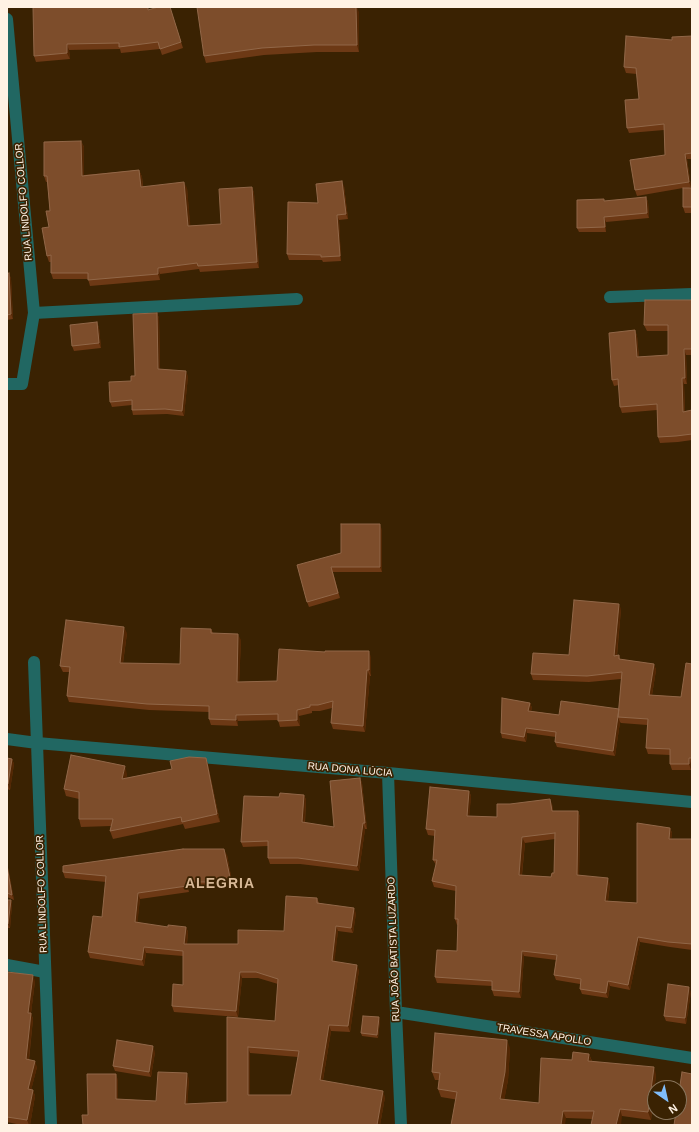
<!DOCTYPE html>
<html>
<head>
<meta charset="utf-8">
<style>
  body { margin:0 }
  #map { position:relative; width:699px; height:1132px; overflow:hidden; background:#3a2202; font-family:Helvetica,sans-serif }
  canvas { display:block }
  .frame { position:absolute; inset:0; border:8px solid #fff2e4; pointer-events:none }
  .north { position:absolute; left:647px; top:1080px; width:40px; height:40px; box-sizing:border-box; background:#3a2202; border:1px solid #89755c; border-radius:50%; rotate:146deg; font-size:11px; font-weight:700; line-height:16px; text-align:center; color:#fff2e4 }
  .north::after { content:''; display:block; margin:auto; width:14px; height:18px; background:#80bdfa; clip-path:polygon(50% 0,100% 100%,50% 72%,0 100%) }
</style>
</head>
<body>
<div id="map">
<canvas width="699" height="1132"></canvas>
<div class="frame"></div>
<div class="north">N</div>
</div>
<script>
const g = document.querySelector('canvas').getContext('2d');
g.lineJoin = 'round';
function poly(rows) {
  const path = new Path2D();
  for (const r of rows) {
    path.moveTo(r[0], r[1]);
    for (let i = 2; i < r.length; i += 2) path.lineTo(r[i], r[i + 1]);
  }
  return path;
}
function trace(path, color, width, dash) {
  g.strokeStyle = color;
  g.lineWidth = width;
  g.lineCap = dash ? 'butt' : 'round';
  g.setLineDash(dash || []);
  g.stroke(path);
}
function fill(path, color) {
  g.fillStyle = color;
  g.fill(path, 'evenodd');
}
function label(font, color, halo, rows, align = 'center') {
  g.font = font + ' Helvetica,sans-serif';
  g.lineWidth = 3.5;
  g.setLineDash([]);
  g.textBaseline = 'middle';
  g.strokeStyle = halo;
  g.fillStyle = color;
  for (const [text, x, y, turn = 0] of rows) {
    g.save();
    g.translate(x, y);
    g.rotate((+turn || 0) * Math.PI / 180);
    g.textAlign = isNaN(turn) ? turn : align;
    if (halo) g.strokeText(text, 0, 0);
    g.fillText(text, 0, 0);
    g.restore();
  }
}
trace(poly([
  [7,19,34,313,22,384,7,384],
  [610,297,692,294],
  [34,313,297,299],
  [34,662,51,1125],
  [7,739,37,743,388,773,692,802],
  [388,773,396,1012,401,1125],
  [7,965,45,972],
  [396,1012,692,1058]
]), '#216762', 12);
fill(poly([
  [170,7,183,48,162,55,160,49,121,53,120,49,69,50,70,59,36,62,34,56,149,10],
  [359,12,359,52,317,52,264,55,206,63,204,56],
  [692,36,692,159,687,159,691,187,689,188,692,188,692,213,685,213,683,207,683,188,637,196,635,190,665,155,664,130,629,133,627,128,639,99,637,74,626,73,624,67,672,40],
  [81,141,84,147,84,175,139,170,142,177,143,186,187,188,190,226,221,224,252,187,254,193,259,268,200,272,199,269,160,274,160,280,90,286,88,279,53,279,51,273,51,262,49,262,47,256,49,227,50,211,47,182,46,182,44,176],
  [344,186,348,219,339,220,341,261,323,262,322,260,289,260,287,254],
  [646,197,648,202,649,218,606,222,606,232,579,232,577,228,605,201],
  [9,273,11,279,13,319,7,320,7,274],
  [692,300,692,355,686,355,687,384,684,384,685,411,692,410,692,440,678,442,660,443,658,437,657,410,622,413,620,407,619,385,614,386,612,380,635,330,637,336,639,357,668,355,668,331,647,331,644,325],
  [157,313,159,318,160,369,188,376,184,416,167,414,133,415,132,410,132,405,112,407,110,402,131,381,135,376],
  [97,322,99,328,101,348,74,351,72,346],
  [382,530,382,572,333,572,340,598,309,607,307,602,341,553],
  [621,609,617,656,619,655,620,659,654,664,656,670,652,695,681,697,692,664,692,764,691,764,691,770,672,770,670,764,670,755,648,754,646,748,647,725,621,723,620,722,615,756,557,747,555,742,556,737,527,733,526,742,502,738,501,733,530,703,532,708,531,711,559,715,619,709,621,679,589,682,533,680,531,674,569,655],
  [211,629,213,633,241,640,239,682,277,681,371,657,371,676,370,676,365,732,333,729,331,723,332,708,320,711,312,711,312,713,299,716,300,726,280,727,278,720,238,721,238,726,211,725,209,719,209,712,149,710,69,702,67,696,69,672,63,672,60,666,127,633,123,663,180,664],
  [7,758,12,759,14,764,10,790,7,789],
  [206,758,208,765,220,822,185,829,183,824,113,839,110,831,111,826,81,827,79,819,79,799,66,796,64,789,127,774,126,778,172,769],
  [360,778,362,783,367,829,365,829,359,871,300,864,270,864,268,858,268,846,243,847,241,842,279,797,304,795,306,800,305,823,334,827],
  [469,791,471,796,469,816,497,817,510,804,552,804,553,811,578,811,580,817,579,875,610,884,608,901,637,903,670,828,672,833,671,839,692,839,692,950,670,947,640,942,630,990,610,986,608,998,582,994,580,989,580,984,556,980,554,975,556,960,524,956,521,998,494,996,492,990,492,986,437,983,435,977,457,951,458,925,457,925,455,919,456,891,434,887,432,881,436,865,433,860,435,836,428,835,426,829],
  [555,839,554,873,551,877,522,875,525,843],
  [227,855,233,887,188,888,189,892,140,899,137,923,168,927,186,927,188,932,187,944,238,944,284,931,317,898,319,903,356,913,353,933,338,931,334,961,359,970,350,1032,331,1031,323,1080,385,1097,380,1125,83,1125,88,1115,118,1080,118,1099,156,1101,189,1079,187,1104,227,1102,227,1017,275,1021,278,984,258,978,242,978,238,1017,174,1012,172,1006,183,985,183,956,146,953,144,966,90,958,88,952,102,917,106,882,65,878,63,872],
  [250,1053,298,1057,291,1095,250,1095],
  [7,862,14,900,7,897],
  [7,900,11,900,12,904,10,928,7,928],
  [7,972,35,981,31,1013,33,1019,29,1060,37,1067,31,1090,33,1090,35,1096,30,1125,21,1125,7,1122],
  [691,992,686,1024,666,1021,664,1016],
  [380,1020,378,1038,362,1036,361,1033],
  [510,1048,508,1080,504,1100,539,1103,572,1060,589,1054,592,1061,656,1074,651,1120,622,1116,593,1119,566,1118,441,1097,438,1089,439,1080,435,1080,432,1072],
  [155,1052,151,1077,115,1071,113,1066]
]), '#6d3915');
fill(poly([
  [356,7,357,7,359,12,359,52,357,45],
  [67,44,69,50,70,59,67,53],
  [81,141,84,147,84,182,82,176],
  [685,154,687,159,691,187,689,182],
  [139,170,142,177,143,193,141,187],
  [342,181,344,186,348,219,346,214],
  [184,182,187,188,191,232,188,226],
  [252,187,254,193,259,268,257,262],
  [646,197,648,202,649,218,647,213],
  [337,215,339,220,341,261,340,256],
  [604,217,606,222,606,232,605,227],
  [158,268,160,274,160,280,158,274],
  [9,273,11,279,13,319,11,314],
  [157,313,159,318,160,374,158,369],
  [97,322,99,328,101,348,99,343],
  [635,330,637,336,639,362,637,357],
  [684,349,686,355,687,384,685,378],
  [186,371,188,376,184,416,182,411],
  [682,378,684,384,685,417,683,412],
  [380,524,382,530,382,572,380,567],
  [619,604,621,609,616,662,614,656],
  [124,627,127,633,122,669,120,663],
  [238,634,241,640,239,688,237,682],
  [369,651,371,657,371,676,369,670],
  [654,664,656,670,651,701,649,695],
  [367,670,370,676,365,732,363,726],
  [530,703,532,708,530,716,528,711],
  [297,710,299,716,300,726,297,720],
  [236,715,238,721,238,726,236,720],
  [618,717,620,722,615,756,613,751],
  [526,728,527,733,526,742,524,737],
  [206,758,208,765,220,822,217,814],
  [689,758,691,764,691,770,689,764],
  [12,759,14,764,10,790,8,784],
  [125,766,127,774,125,786,122,779],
  [360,778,362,783,367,829,365,823],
  [469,791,471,796,469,822,467,816],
  [304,795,306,800,304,828,302,822],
  [550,799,552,804,554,816,552,811],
  [578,811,580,817,579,881,577,875],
  [363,823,365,829,359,871,357,866],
  [670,828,672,833,671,844,669,839],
  [522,837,525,843,521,881,519,875],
  [224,849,227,855,233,887,231,882],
  [7,862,14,900,12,895,7,866],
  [608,878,610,884,607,907,605,901],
  [138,893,140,899,137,928,135,922],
  [11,900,12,904,10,928,8,924],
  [354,908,356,913,353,933,351,928],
  [336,926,338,931,334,967,332,961],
  [186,927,188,932,186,949,184,944],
  [638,937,640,942,630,990,628,985],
  [144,947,146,953,144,966,142,960],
  [522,951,524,956,521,998,519,992],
  [357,965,359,970,350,1032,348,1026],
  [240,972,242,978,238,1017,236,1011],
  [33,975,35,981,31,1013,33,1019,28,1065,26,1059,28,1013],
  [608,981,610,986,608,998,606,993],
  [689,987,691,992,686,1024,685,1018],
  [379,1017,380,1020,378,1038,377,1035],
  [329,1025,331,1031,322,1085,320,1080],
  [507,1040,510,1048,508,1080,503,1107,500,1099],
  [153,1046,155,1052,151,1077,149,1072],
  [248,1047,250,1053,250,1101,248,1095],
  [589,1054,592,1062,588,1061],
  [35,1061,37,1067,30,1095,28,1089],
  [654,1067,656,1074,651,1120,648,1112],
  [187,1073,189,1079,187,1110,185,1104],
  [116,1074,118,1080,118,1105,116,1099],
  [33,1090,35,1096,30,1125,29,1125,27,1120],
  [383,1091,385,1097,380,1125,377,1125],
  [620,1109,622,1116,621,1125,616,1125],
  [563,1111,566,1118,565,1125,561,1125]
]), '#522704');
const building = poly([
  [33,7,148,7,148,10,158,7,170,7,181,42,160,49,158,42,119,47,119,43,67,44,67,53,34,56,33,7],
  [197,7,356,7,357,45,314,45,262,48,204,56,197,7],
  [626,36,672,40,672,37,692,36,692,153,685,154,689,182,635,190,630,160,665,155,664,124,627,128,625,100,639,99,636,68,624,67,626,36],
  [81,141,82,176,139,170,141,187,184,182,188,226,221,224,219,189,252,187,257,262,198,266,197,263,158,268,158,274,88,280,88,273,51,273,51,255,47,256,42,228,49,227,46,211,50,211,47,176,44,176,44,142,81,141],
  [342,181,346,214,337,215,340,256,321,257,321,255,287,254,288,202,318,203,316,184,342,181],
  [683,188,692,188,692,207,683,207,683,188],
  [646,197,647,213,604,217,605,227,577,228,577,200,604,199,604,201,646,197],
  [9,273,11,314,7,315,7,274,9,273],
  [645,300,692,300,692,349,684,349,685,378,682,378,683,412,692,410,692,434,676,436,658,437,657,404,620,407,618,379,612,380,609,333,635,330,637,357,668,355,668,325,644,325,645,300],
  [157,313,158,369,186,371,182,411,165,409,132,410,132,400,110,402,109,382,131,381,131,376,135,376,133,314,157,313],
  [97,322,99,343,72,346,70,325,97,322],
  [341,524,380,524,380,567,331,567,338,593,307,602,297,565,341,553,341,524],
  [574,600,619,604,614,656,619,655,619,659,654,664,649,695,681,697,686,663,692,664,692,758,689,758,689,764,670,764,670,749,646,748,648,719,618,717,622,672,587,676,531,674,533,653,569,655,574,600],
  [66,620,124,627,120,663,180,664,181,628,211,629,211,633,238,634,237,682,277,681,279,649,325,652,325,651,369,651,369,670,367,670,363,726,331,723,333,701,318,705,310,705,310,707,297,710,297,720,278,721,278,714,236,715,236,720,209,719,209,706,147,704,67,696,70,667,60,666,66,620],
  [502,698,530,703,528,711,559,715,561,701,619,709,613,751,555,742,556,732,526,728,524,737,501,733,502,698],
  [71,755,125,766,122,779,172,769,170,761,189,757,206,758,217,814,182,822,181,817,110,831,113,819,79,819,79,792,64,789,71,755],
  [7,758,12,759,8,784,7,784,7,758],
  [360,778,365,823,363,823,357,866,298,858,268,858,268,841,241,842,244,796,279,797,280,793,304,795,302,822,334,827,330,781,360,778],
  [430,787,469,791,467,816,497,817,497,804,510,804,550,799,552,811,578,811,577,875,608,878,605,901,637,903,637,823,670,828,669,839,692,839,692,944,668,942,638,937,628,985,608,981,606,993,580,989,581,979,554,975,557,955,522,951,519,992,492,990,492,981,435,977,437,950,457,951,458,919,455,919,456,886,432,881,437,860,433,860,435,830,426,829,430,787],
  [555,833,554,873,552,873,551,877,519,875,522,837,555,833],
  [183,849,224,849,231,882,186,882,187,886,138,893,135,922,168,927,168,925,186,927,184,944,238,944,238,930,284,931,286,896,317,898,317,903,354,908,351,928,336,926,332,961,357,965,348,1026,329,1025,320,1080,383,1091,377,1125,83,1125,82,1115,88,1115,87,1074,116,1074,116,1099,156,1101,158,1072,187,1073,185,1104,227,1102,227,1017,275,1021,278,979,256,972,240,972,236,1011,172,1006,173,984,183,985,183,951,144,947,142,960,88,952,93,916,102,917,106,876,63,872,63,866,183,849],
  [248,1047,299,1051,291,1095,248,1095,248,1047],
  [7,866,12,895,7,893,7,866],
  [7,900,11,900,8,924,7,924,7,900],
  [7,972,33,975,28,1013,31,1013,26,1059,35,1061,28,1089,33,1090,27,1120,7,1117,7,972],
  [668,984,689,987,685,1018,664,1016,668,984],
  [363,1016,379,1017,377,1035,361,1033,363,1016],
  [435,1033,507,1040,505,1072,500,1099,539,1103,541,1058,572,1060,573,1052,589,1054,588,1061,654,1067,648,1112,620,1109,616,1125,591,1125,594,1111,563,1111,561,1125,451,1125,457,1092,438,1089,440,1073,432,1072,435,1033],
  [117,1040,153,1046,149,1072,113,1066,117,1040],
  [682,1072,692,1074,692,1125,674,1125,676,1112,679,1112,679,1092,682,1072]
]);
fill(building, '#7d4d2b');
trace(building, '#916748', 1);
label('10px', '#fff2e4', '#3a2202', [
  ["RUA LINDOLFO COLLOR",24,202,-95],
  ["RUA DONA LÚCIA",350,770,5],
  ["RUA LINDOLFO COLLOR",42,894,-92],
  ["RUA JOÃO BATISTA LUZARDO",394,949,-92],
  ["TRAVESSA APOLLO",544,1035,9]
]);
g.letterSpacing = '1px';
label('bold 14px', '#d8b997', '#3a2202', [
  ["ALEGRIA",220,884]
]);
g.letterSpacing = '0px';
</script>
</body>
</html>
